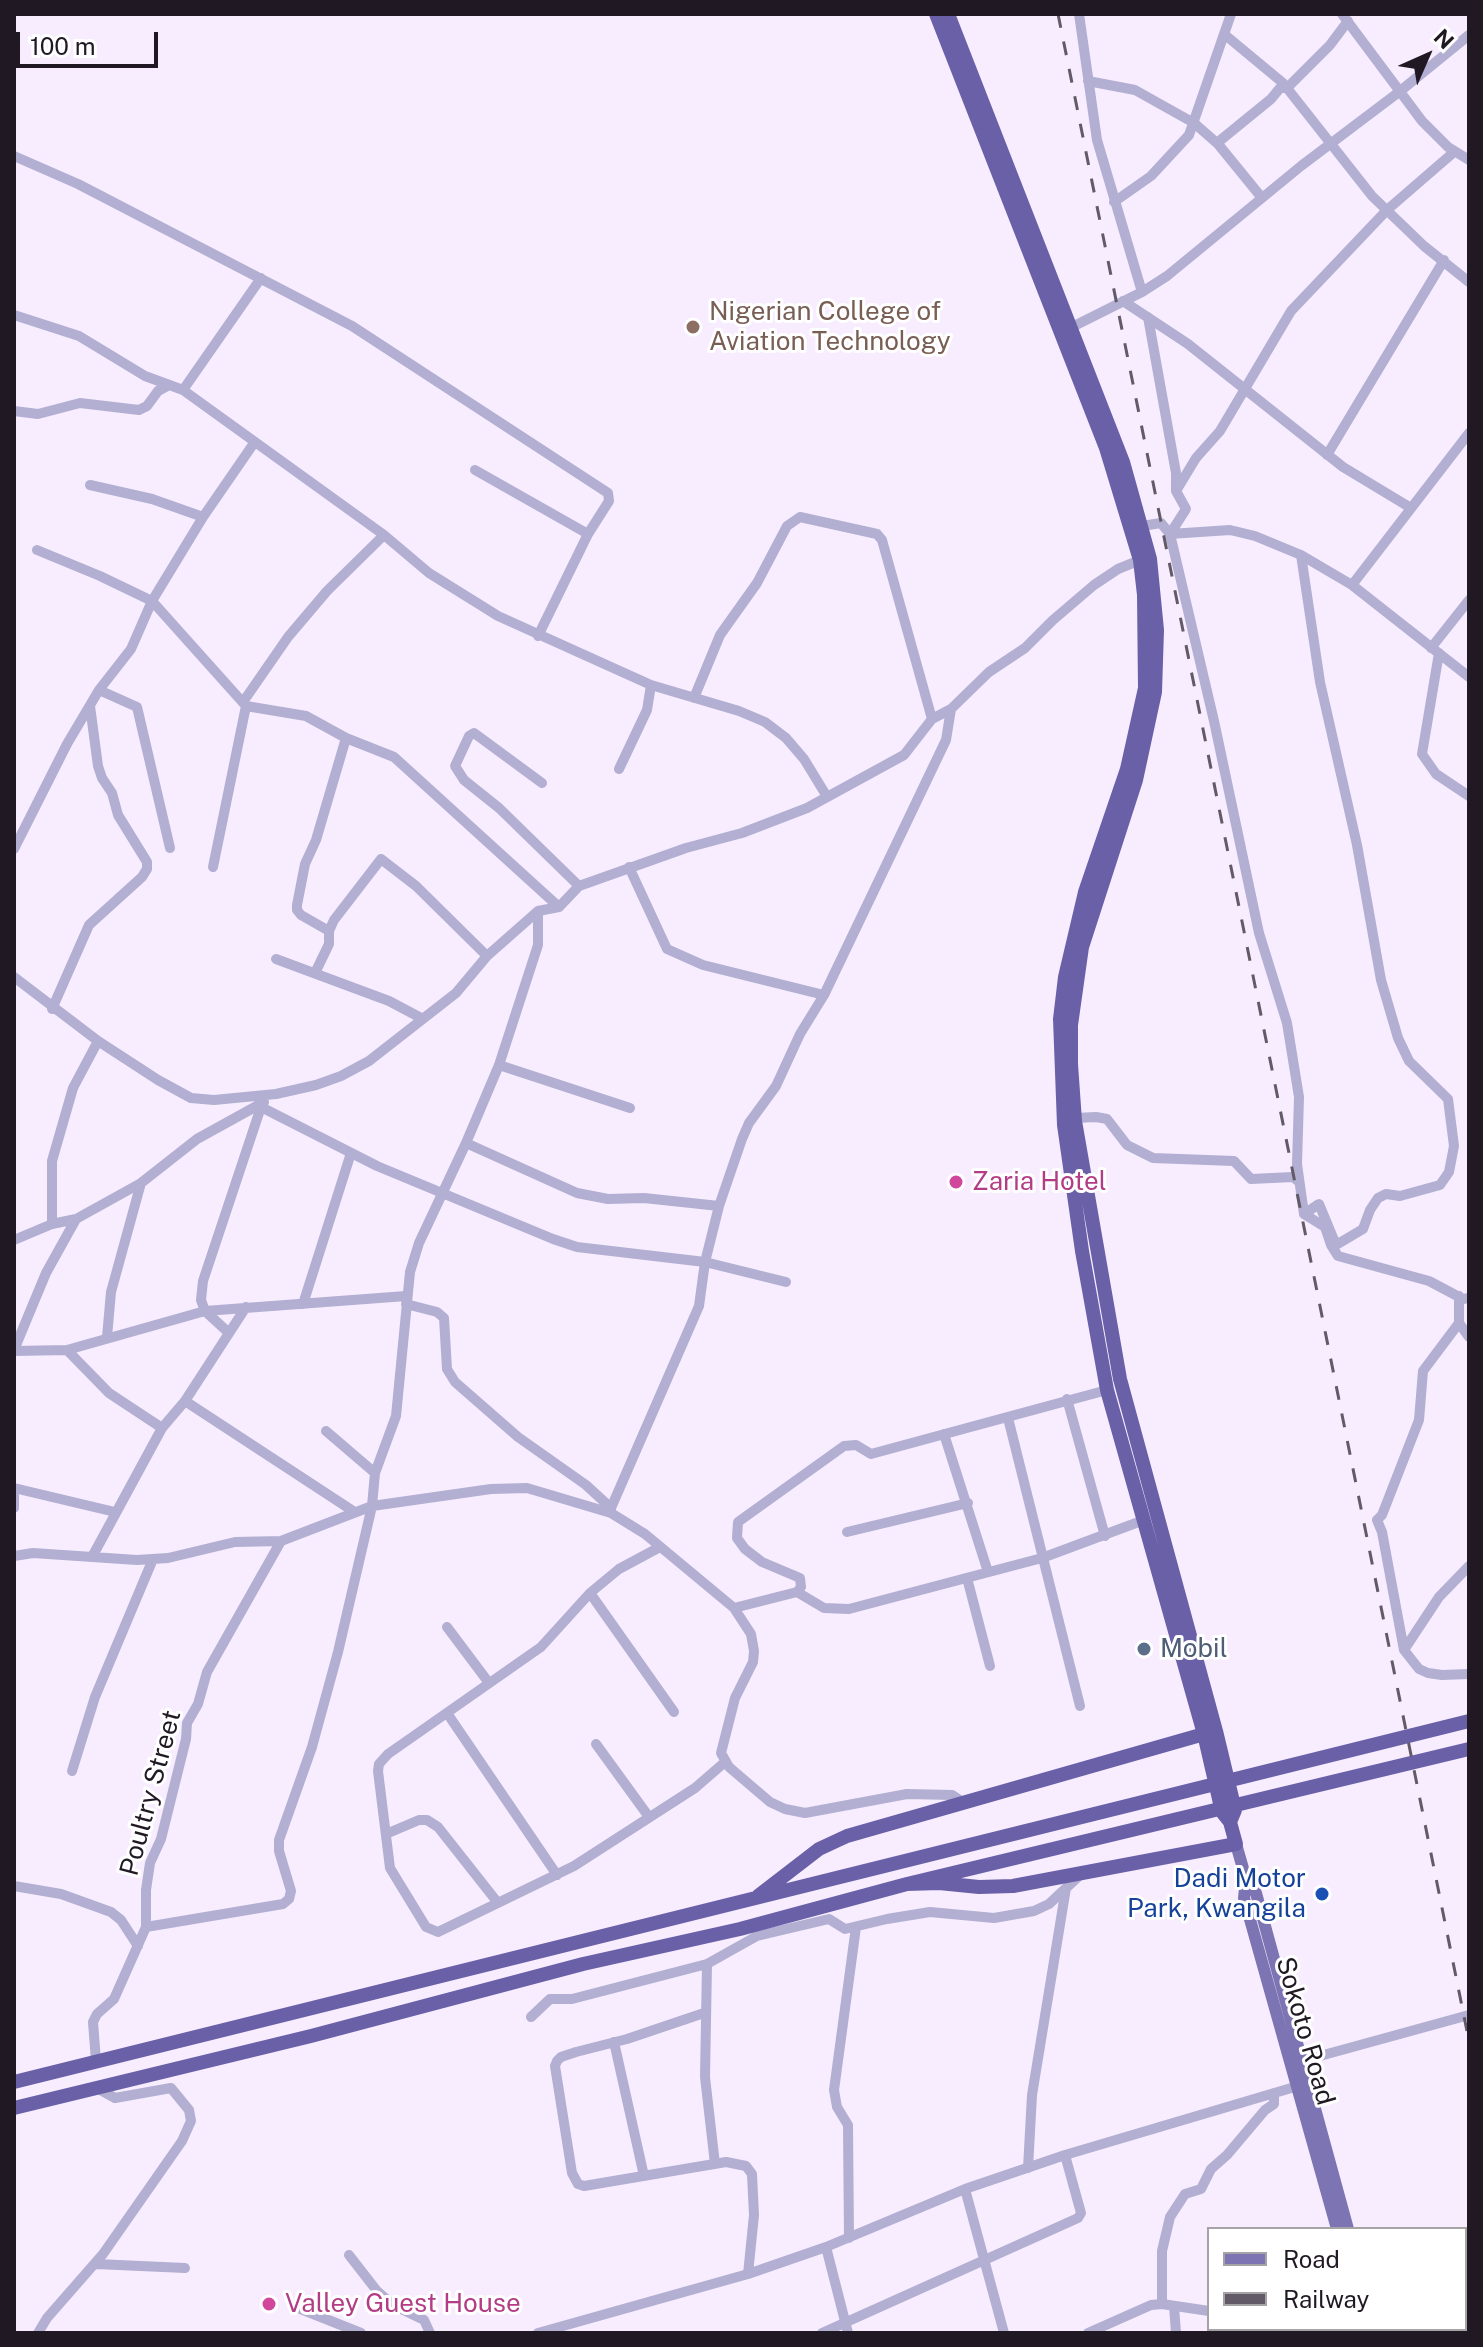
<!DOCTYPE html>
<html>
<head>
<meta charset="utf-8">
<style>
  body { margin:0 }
  #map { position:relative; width:1483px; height:2347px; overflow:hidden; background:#f8edfe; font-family:"Public Sans",sans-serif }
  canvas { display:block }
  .frame { position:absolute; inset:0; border:16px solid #201923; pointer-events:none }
  .legend { position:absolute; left:1207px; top:2227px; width:260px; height:104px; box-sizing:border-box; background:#fff; border:2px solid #a6a3a7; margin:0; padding:10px 14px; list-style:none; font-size:24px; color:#201923 }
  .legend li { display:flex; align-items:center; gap:16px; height:40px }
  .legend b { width:40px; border:2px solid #a6a3a7 }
  .north { position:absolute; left:1387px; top:16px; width:80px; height:80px; -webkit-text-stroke:6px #fff; paint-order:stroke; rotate:45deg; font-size:22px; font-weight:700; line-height:32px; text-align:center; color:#201923 }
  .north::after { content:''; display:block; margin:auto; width:28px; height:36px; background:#201923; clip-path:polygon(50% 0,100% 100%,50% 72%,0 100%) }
  .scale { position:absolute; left:16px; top:32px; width:142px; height:36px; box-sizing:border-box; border:4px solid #201923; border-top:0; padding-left:10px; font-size:24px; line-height:28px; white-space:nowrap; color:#201923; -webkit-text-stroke:6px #fff; paint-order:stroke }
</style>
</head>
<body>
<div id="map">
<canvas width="1483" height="2347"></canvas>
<div class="frame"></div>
<ul class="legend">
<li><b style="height:10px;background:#7d75b3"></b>Road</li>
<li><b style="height:10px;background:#625a66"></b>Railway</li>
</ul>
<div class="north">N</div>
<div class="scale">100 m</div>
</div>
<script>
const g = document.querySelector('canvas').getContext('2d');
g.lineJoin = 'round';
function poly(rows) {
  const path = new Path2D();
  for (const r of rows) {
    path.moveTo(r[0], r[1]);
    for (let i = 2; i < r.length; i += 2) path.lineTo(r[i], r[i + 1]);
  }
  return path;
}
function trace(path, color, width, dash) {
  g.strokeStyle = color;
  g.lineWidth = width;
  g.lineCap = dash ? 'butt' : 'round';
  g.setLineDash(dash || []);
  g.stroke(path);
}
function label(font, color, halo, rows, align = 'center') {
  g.font = font + ' "Public Sans",sans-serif';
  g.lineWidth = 6;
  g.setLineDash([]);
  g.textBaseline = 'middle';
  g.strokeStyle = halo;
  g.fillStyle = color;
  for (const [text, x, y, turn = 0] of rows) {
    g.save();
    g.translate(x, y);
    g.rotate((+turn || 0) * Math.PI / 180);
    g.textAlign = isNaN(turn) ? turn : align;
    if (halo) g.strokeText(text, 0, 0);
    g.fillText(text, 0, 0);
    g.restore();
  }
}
trace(poly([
  [1079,14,1097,140,1142,292],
  [1342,14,1422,121,1448,147,1469,160],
  [1224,34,1283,83,1372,196,1424,246,1469,282],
  [1088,81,1135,90,1194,123,1218,144,1262,198],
  [1217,143,1271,99,1280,88,1287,88,1330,45,1348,21],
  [1454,152,1387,210,1291,311,1220,431,1196,458,1176,491,1186,509,1170,534,1214,721,1259,933,1287,1023,1299,1097,1297,1164,1304,1214,1325,1227,1331,1245,1338,1256,1429,1281,1463,1299,1469,1298],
  [14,156,78,184,352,326,608,493,609,501,588,534,538,636],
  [1114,202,1151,176,1189,135,1231,14],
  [1123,301,1188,344,1343,467,1411,508],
  [14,315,79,336,145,376,183,390,384,535,429,573,498,616,651,685,739,711,765,722,786,738,804,759,826,795],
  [1148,317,1176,473,1176,491],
  [1072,327,1142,292,1167,276,1301,166,1399,92,1469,35],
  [183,390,261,278],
  [14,411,38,414,80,403,139,410,147,406,158,391,169,385],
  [1327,455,1444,260],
  [475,470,588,534],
  [90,485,152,499,203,517],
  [1142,526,1161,523,1170,534,1230,530,1255,536,1301,555,1352,585,1469,677],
  [37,550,100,576,152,601,246,706,306,716,346,738,394,757,559,907],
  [1301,555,1320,682,1357,845,1381,980,1398,1038,1409,1061,1448,1099,1454,1146,1449,1172,1440,1185,1400,1196,1386,1194,1378,1198,1370,1210,1363,1229,1336,1245,1319,1204,1304,1214],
  [1352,585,1469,433],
  [1431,648,1469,600],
  [1439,653,1422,754,1436,774,1469,796],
  [99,690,137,707,170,848],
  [694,698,720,635,757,583,787,526,800,517,877,534,882,540,932,719],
  [243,702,288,637,327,591,384,535],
  [619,769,647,710,651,685],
  [542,783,474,733,469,736,455,766,464,780,499,808,579,886],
  [14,849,67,744,99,690,131,649,152,601,203,517,254,443],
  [213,867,246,706],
  [629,867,667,949,703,965,824,995],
  [329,931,301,915,297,910,297,905,305,864,316,840,346,738],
  [276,959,389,1001,423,1019],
  [315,973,329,944,329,931,334,920,381,859,416,886,487,956],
  [14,977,98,1041,158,1080,191,1098,214,1100,276,1094,316,1085,341,1076,369,1061,456,993,487,956,538,911,559,907,579,886,686,848,742,833,807,808,904,755,932,719,951,709,989,672,1025,648,1053,620,1094,585,1118,569,1140,560],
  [52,1009,89,925,142,877,147,869,147,862,118,815,112,793,102,778,98,766,90,706],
  [499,1065,630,1108],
  [261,1107,377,1166,553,1239,577,1247,705,1262,786,1282],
  [1075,1118,1096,1117,1107,1119,1127,1145,1153,1158,1234,1161,1251,1179,1293,1177,1299,1182],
  [466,1143,577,1193,608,1199,644,1198,719,1206],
  [52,1224,52,1161,73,1088,98,1041],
  [14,1240,52,1224,76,1219,141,1183,197,1139,264,1102],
  [1459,1296,1459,1323,1469,1337],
  [303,1304,351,1153],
  [406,1304,437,1312,444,1318,447,1369,455,1382,518,1437,586,1485,611,1508],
  [1459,1323,1423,1371,1419,1420,1382,1515,1377,1520,1382,1532,1404,1650,1419,1669,1428,1673,1442,1675,1469,1674],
  [229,1333,205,1311,201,1300,203,1281,262,1104],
  [107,1337,111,1292,141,1183],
  [14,1350,46,1273,76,1219],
  [67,1350,109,1393,162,1428],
  [14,1351,67,1350,205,1311,406,1296],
  [1067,1399,1105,1536],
  [185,1401,353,1511],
  [1008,1418,1080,1706],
  [326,1431,375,1473],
  [944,1434,988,1572],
  [14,1488,115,1512],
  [14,1496,14,1508],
  [611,1513,611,1508,699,1306,705,1262,719,1206,742,1139,749,1123,776,1086,800,1034,824,995,946,740,951,709],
  [847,1532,968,1503],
  [660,1547,619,1569,590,1593,541,1647,388,1754,379,1764,378,1771,390,1868,426,1927,438,1932,574,1866,695,1788,725,1762],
  [14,1556,33,1553,137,1560,168,1558,235,1542,281,1541,372,1506,491,1489,527,1488,611,1513,645,1534,734,1608,751,1634,754,1651,753,1662,735,1698,721,1753,729,1767,770,1802,785,1809,805,1813,907,1794,952,1795,964,1803],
  [92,1557,162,1428,185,1401,246,1307],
  [967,1578,990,1666],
  [797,1592,801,1587,800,1578,762,1562,745,1549,737,1538,738,1522,844,1446,856,1445,871,1454,1107,1390],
  [590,1593,674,1712],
  [734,1608,797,1592,824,1608,849,1609,1042,1558,1144,1520],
  [447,1627,489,1683],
  [1404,1650,1439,1597,1469,1566],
  [447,1713,557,1875],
  [596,1744,649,1817],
  [72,1771,95,1697,153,1559],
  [386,1834,419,1820,427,1820,438,1827,498,1903],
  [14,1886,61,1894,111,1912,121,1920,138,1946],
  [146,1927,283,1904,289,1899,291,1891,279,1851,279,1840,312,1747,338,1652,372,1506,375,1473,396,1416,410,1272,419,1243,466,1143,499,1065,538,945,538,911],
  [707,1964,705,2077,715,2164],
  [704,2013,627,2039,576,2052,561,2057,557,2061,555,2066,572,2173,578,2184,584,2186,726,2162,746,2166,752,2174,754,2215,748,2274],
  [531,2017,550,1999,572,1999,707,1964,757,1936,829,1919,845,1929,887,1919,930,1912,994,1918,1034,1911,1049,1904,1080,1875],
  [614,2042,644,2176],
  [96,2061,93,2022,97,2014,114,1999,146,1927,146,1890,150,1863,161,1839,186,1739,187,1723,198,1704,207,1672,281,1541],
  [1298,2062,1469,2015],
  [1028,2168,1032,2095,1066,1888],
  [965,2189,1004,2333],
  [849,2238,848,2125,837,2107,834,2090,856,1927],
  [826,2247,848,2333],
  [349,2255,377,2291,393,2305,424,2320,430,2333],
  [96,2264,185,2268],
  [1162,2304,1162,2251,1170,2217,1185,2194,1201,2189,1211,2169,1227,2155,1265,2110,1274,2104,1274,2093],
  [293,2306,361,2333],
  [1174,2306,1176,2333],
  [1306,2329,1328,2333],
  [38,2333,47,2318,103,2254,182,2141,191,2121,189,2110,171,2088,115,2098,95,2087],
  [538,2333,748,2274,826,2247,965,2189,1065,2155,1298,2086],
  [822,2333,1078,2218,1081,2213,1065,2155],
  [1088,2333,1151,2305,1162,2304,1209,2311]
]), '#b2afd2', 10);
trace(poly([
  [1236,1844,1246,1879,1244,1898,1337,2229],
  [1246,1879,1256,1893,1348,2229],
  [1360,2329,1361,2333],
  [1375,2329,1376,2333]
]), '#7d75b3', 12);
trace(poly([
  [948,14,1123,462,1150,559,1157,630,1155,692,1136,780,1082,947,1071,1025,1071,1064,1075,1121,1120,1379,1216,1731,1235,1810,1230,1822],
  [907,1884,939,1883,979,1887,1013,1886,1236,1844,1230,1822,1222,1812,1204,1734,1107,1390,1082,1251,1064,1125,1060,1019,1065,977,1085,892,1127,769,1145,688,1144,595,1140,560,1106,448,936,14],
  [758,1896,819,1849,847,1836,1204,1734],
  [14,2082,1469,1721],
  [14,2108,311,2036,583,1964,740,1929,907,1884,1469,1749]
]), '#6a60a8', 14);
trace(poly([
  [1058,14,1469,2041]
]), '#625a66', 3, [14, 14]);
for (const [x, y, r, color] of [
  [693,327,8,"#8d6e63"],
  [956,1182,8,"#d1479c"],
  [1144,1649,8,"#5c6f8a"],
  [1322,1894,8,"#1a4fb4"],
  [269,2304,8,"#d1479c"]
]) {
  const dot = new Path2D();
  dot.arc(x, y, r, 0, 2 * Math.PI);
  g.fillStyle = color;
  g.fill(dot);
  trace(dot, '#fff', 3);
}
label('26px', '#785e54', '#fff', [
  ["Nigerian College of",709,312],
  ["Aviation Technology",709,342]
], 'left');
label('26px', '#b23c85', '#fff', [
  ["Zaria Hotel",972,1182],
  ["Valley Guest House",285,2304]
], 'left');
label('26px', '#4e5e75', '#fff', [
  ["Mobil",1160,1649]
], 'left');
label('26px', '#201923', '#fff', [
  ["Poultry Street",151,1793,-75],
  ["Sokoto Road",1305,2031,74]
]);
label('26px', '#164399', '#fff', [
  ["Dadi Motor",1306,1879],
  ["Park, Kwangila",1306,1909]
], 'right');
</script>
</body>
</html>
